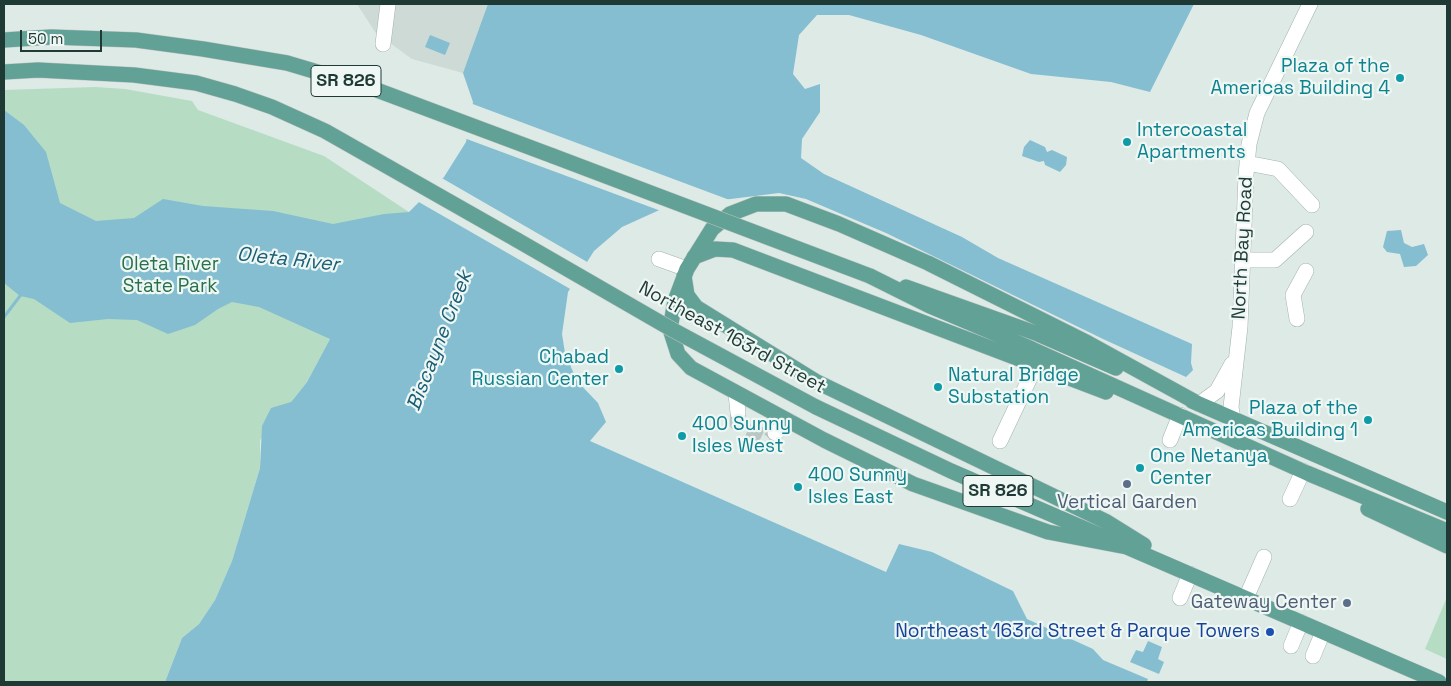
<!DOCTYPE html>
<html>
<head>
<meta charset="utf-8">
<style>
  body { margin:0 }
  #map { position:relative; width:1451px; height:686px; overflow:hidden; background:#deeae6; font-family:"Space Grotesk",sans-serif }
  canvas { display:block }
  .frame { position:absolute; inset:0; border:5px solid #1f3a35; pointer-events:none }
  .scale { position:absolute; left:20px; top:30px; width:82px; height:22px; box-sizing:border-box; border:2px solid #1f3a35; border-top:0; padding-left:6px; font-size:15px; line-height:18px; white-space:nowrap; color:#1f3a35; -webkit-text-stroke:4px #eff7f4; paint-order:stroke }
</style>
</head>
<body>
<div id="map">
<canvas width="1451" height="686"></canvas>
<div class="frame"></div>
<div class="scale">50 m</div>
</div>
<script>
const g = document.querySelector('canvas').getContext('2d');
g.lineJoin = 'round';
function fill(path, color) {
  g.fillStyle = color;
  g.fill(path, 'evenodd');
}
function poly(rows) {
  const path = new Path2D();
  for (const r of rows) {
    path.moveTo(r[0], r[1]);
    for (let i = 2; i < r.length; i += 2) path.lineTo(r[i], r[i + 1]);
  }
  return path;
}
function trace(path, color, width, dash) {
  g.strokeStyle = color;
  g.lineWidth = width;
  g.lineCap = dash ? 'butt' : 'round';
  g.setLineDash(dash || []);
  g.stroke(path);
}
function label(font, color, halo, rows, align = 'center') {
  g.font = font + ' "Space Grotesk",sans-serif';
  g.lineWidth = 4.5;
  g.setLineDash([]);
  g.textBaseline = 'middle';
  g.strokeStyle = halo;
  g.fillStyle = color;
  for (const [text, x, y, turn = 0] of rows) {
    g.save();
    g.translate(x, y);
    g.rotate((+turn || 0) * Math.PI / 180);
    g.textAlign = isNaN(turn) ? turn : align;
    if (halo) g.strokeText(text, 0, 0);
    g.fillText(text, 0, 0);
    g.restore();
  }
}
fill(poly([
  [357,4,491,4,463,73,412,59,375,32]
]), '#cddad5');
fill(poly([
  [95,87,125,89,192,101,198,110,324,156,409,212,330,339,307,382,260,440,260,468,232,561,215,600,199,624,182,638,165,682,4,682,4,90],
  [1447,597,1447,659,1425,649]
]), '#b6dcc4');
fill(poly([
  [488,4,1194,4,1150,92,1111,82,1031,74,921,35,849,15,817,15,799,35,793,74,805,89,820,84,820,112,802,139,801,158,824,174,962,237,998,258,1192,344,1191,363,1193,370,1186,377,1103,339,886,233,806,199,779,193,666,207,622,227,594,251,568,292,562,334,565,353,577,381,598,403,606,422,590,441,886,572,899,544,932,552,1013,591,1027,619,1093,649,1103,660,1148,679,1147,682,165,682,182,638,199,624,215,600,232,561,260,468,262,426,271,408,291,402,307,382,330,339,259,307,232,302,218,309,195,325,168,334,137,320,108,319,70,323,34,299,20,296,4,283,4,110,24,125,46,152,60,203,96,221,134,218,163,199,203,206,273,211,333,224,384,214,409,212,444,177,466,142,473,102,463,73],
  [430,35,450,43,445,55,425,47],
  [1030,140,1045,147,1047,152,1052,150,1067,157,1066,165,1060,172,1045,165,1044,161,1039,162,1022,156,1024,147],
  [1401,230,1404,243,1412,247,1424,244,1428,255,1416,266,1404,267,1400,254,1387,252,1383,247,1387,231],
  [1148,641,1162,647,1158,659,1164,662,1159,674,1130,662,1136,650,1143,652]
]), '#85bed1');
fill(poly([
  [470,103,735,202,667,209,661,211,464,138],
  [440,177,589,263,572,290,417,201]
]), '#deeae6');
trace(poly([
  [4,317,20,296]
]), '#85bed1', 3);
trace(poly([
  [738,413,737,423,770,439,775,433]
]), '#b8c7c3', 15, [15, 8]);
const minor = poly([
  [383,44,388,4],
  [1247,163,1278,169,1312,205],
  [659,259,687,269],
  [1242,260,1275,260,1306,232],
  [1297,319,1293,295,1306,271],
  [736,394,738,413],
  [1199,404,1217,391,1232,364],
  [1233,419,1231,407,1240,327,1246,175,1249,144,1257,113,1310,4],
  [775,433,791,422],
  [1170,440,1180,415],
  [1000,441,1036,365],
  [1290,499,1303,471],
  [1180,598,1190,574],
  [1246,598,1264,557],
  [1291,646,1301,622],
  [1313,656,1323,632]
]);
const major = poly([
  [4,40,51,37,136,40,203,49,287,63,374,89,553,156],
  [4,72,38,70,134,75,196,83,235,94,272,107,325,131,517,240],
  [694,257,715,249,733,250,1106,392],
  [684,276,687,295,696,307,817,382,1107,522,1144,545],
  [870,276,930,306,1032,349,1307,473,1447,531],
  [906,287,1038,334,1116,368],
  [1192,401,1447,512],
  [816,407,951,471,1439,682],
  [1368,509,1447,546],
  [1132,548,1048,532,913,484,824,440,691,368,678,354,670,329,675,301,687,269,712,229,730,214,756,204,786,204,839,224,928,263,1088,343,1199,404]
]);
trace(minor, '#a1b2ad', 16);
trace(major, '#bcc4c2', 16);
trace(minor, '#fff', 15);
trace(major, '#62a196', 15);
const majorBridge = poly([
  [553,156,870,276],
  [517,240,673,330,816,407]
]);
trace(majorBridge, '#bcc4c2', 16, []);
trace(majorBridge, '#62a196', 15);
for (const [x, y, r, color] of [
  [1400,78,5,"#0f9aa8"],
  [1127,142,5,"#0f9aa8"],
  [619,369,5,"#0f9aa8"],
  [938,387,5,"#0f9aa8"],
  [1368,420,5,"#0f9aa8"],
  [682,436,5,"#0f9aa8"],
  [1140,468,5,"#0f9aa8"],
  [1127,484,5,"#5c6f8a"],
  [798,487,5,"#0f9aa8"],
  [1347,603,5,"#5c6f8a"],
  [1270,632,5,"#1a4fb4"]
]) {
  const dot = new Path2D();
  dot.arc(x, y, r, 0, 2 * Math.PI);
  g.fillStyle = color;
  g.fill(dot);
  trace(dot, '#eff7f4', 2);
}
for (const [x, y, w] of [
  [346,81,70],
  [998,491,70]
]) {
  const box = new Path2D();
  box.roundRect(x - w / 2, y - 15.5, w, 31, 4);
  g.fillStyle = '#eff7f4';
  g.fill(box);
  trace(box, '#1f3a35', 1);
}
label('bold 18px', '#1f3a35', null, [
  ["SR 826",346,81],
  ["SR 826",998,491]
]);
label('19px', '#0d838f', '#eff7f4', [
  ["Plaza of the",1390,67,"right"],
  ["Americas Building 4",1390,89,"right"],
  ["Intercoastal",1137,131],
  ["Apartments",1137,153],
  ["Chabad",609,358,"right"],
  ["Russian Center",609,380,"right"],
  ["Natural Bridge",948,376],
  ["Substation",948,398],
  ["Plaza of the",1358,409,"right"],
  ["Americas Building 1",1358,431,"right"],
  ["400 Sunny",692,425],
  ["Isles West",692,447],
  ["One Netanya",1150,457],
  ["Center",1150,479],
  ["400 Sunny",808,476],
  ["Isles East",808,498]
], 'left');
label('19px', '#1f3a35', '#eff7f4', [
  ["North Bay Road",1243,248,-87],
  ["Northeast 163rd Street",732,338,29]
]);
label('19px', '#29714c', '#eff7f4', [
  ["Oleta River",170,265],
  ["State Park",170,287]
]);
label('19px', '#4e5e75', '#eff7f4', [
  ["Vertical Garden",1127,503],
  ["Gateway Center",1337,603,"right"]
]);
label('19px', '#164399', '#eff7f4', [
  ["Northeast 163rd Street & Parque Towers",1260,632]
], 'right');
label('italic 20px', '#195e76', '#eff7f4', [
  ["Oleta River",288,260,6],
  ["Biscayne Creek",440,341,-69]
]);
</script>
</body>
</html>
